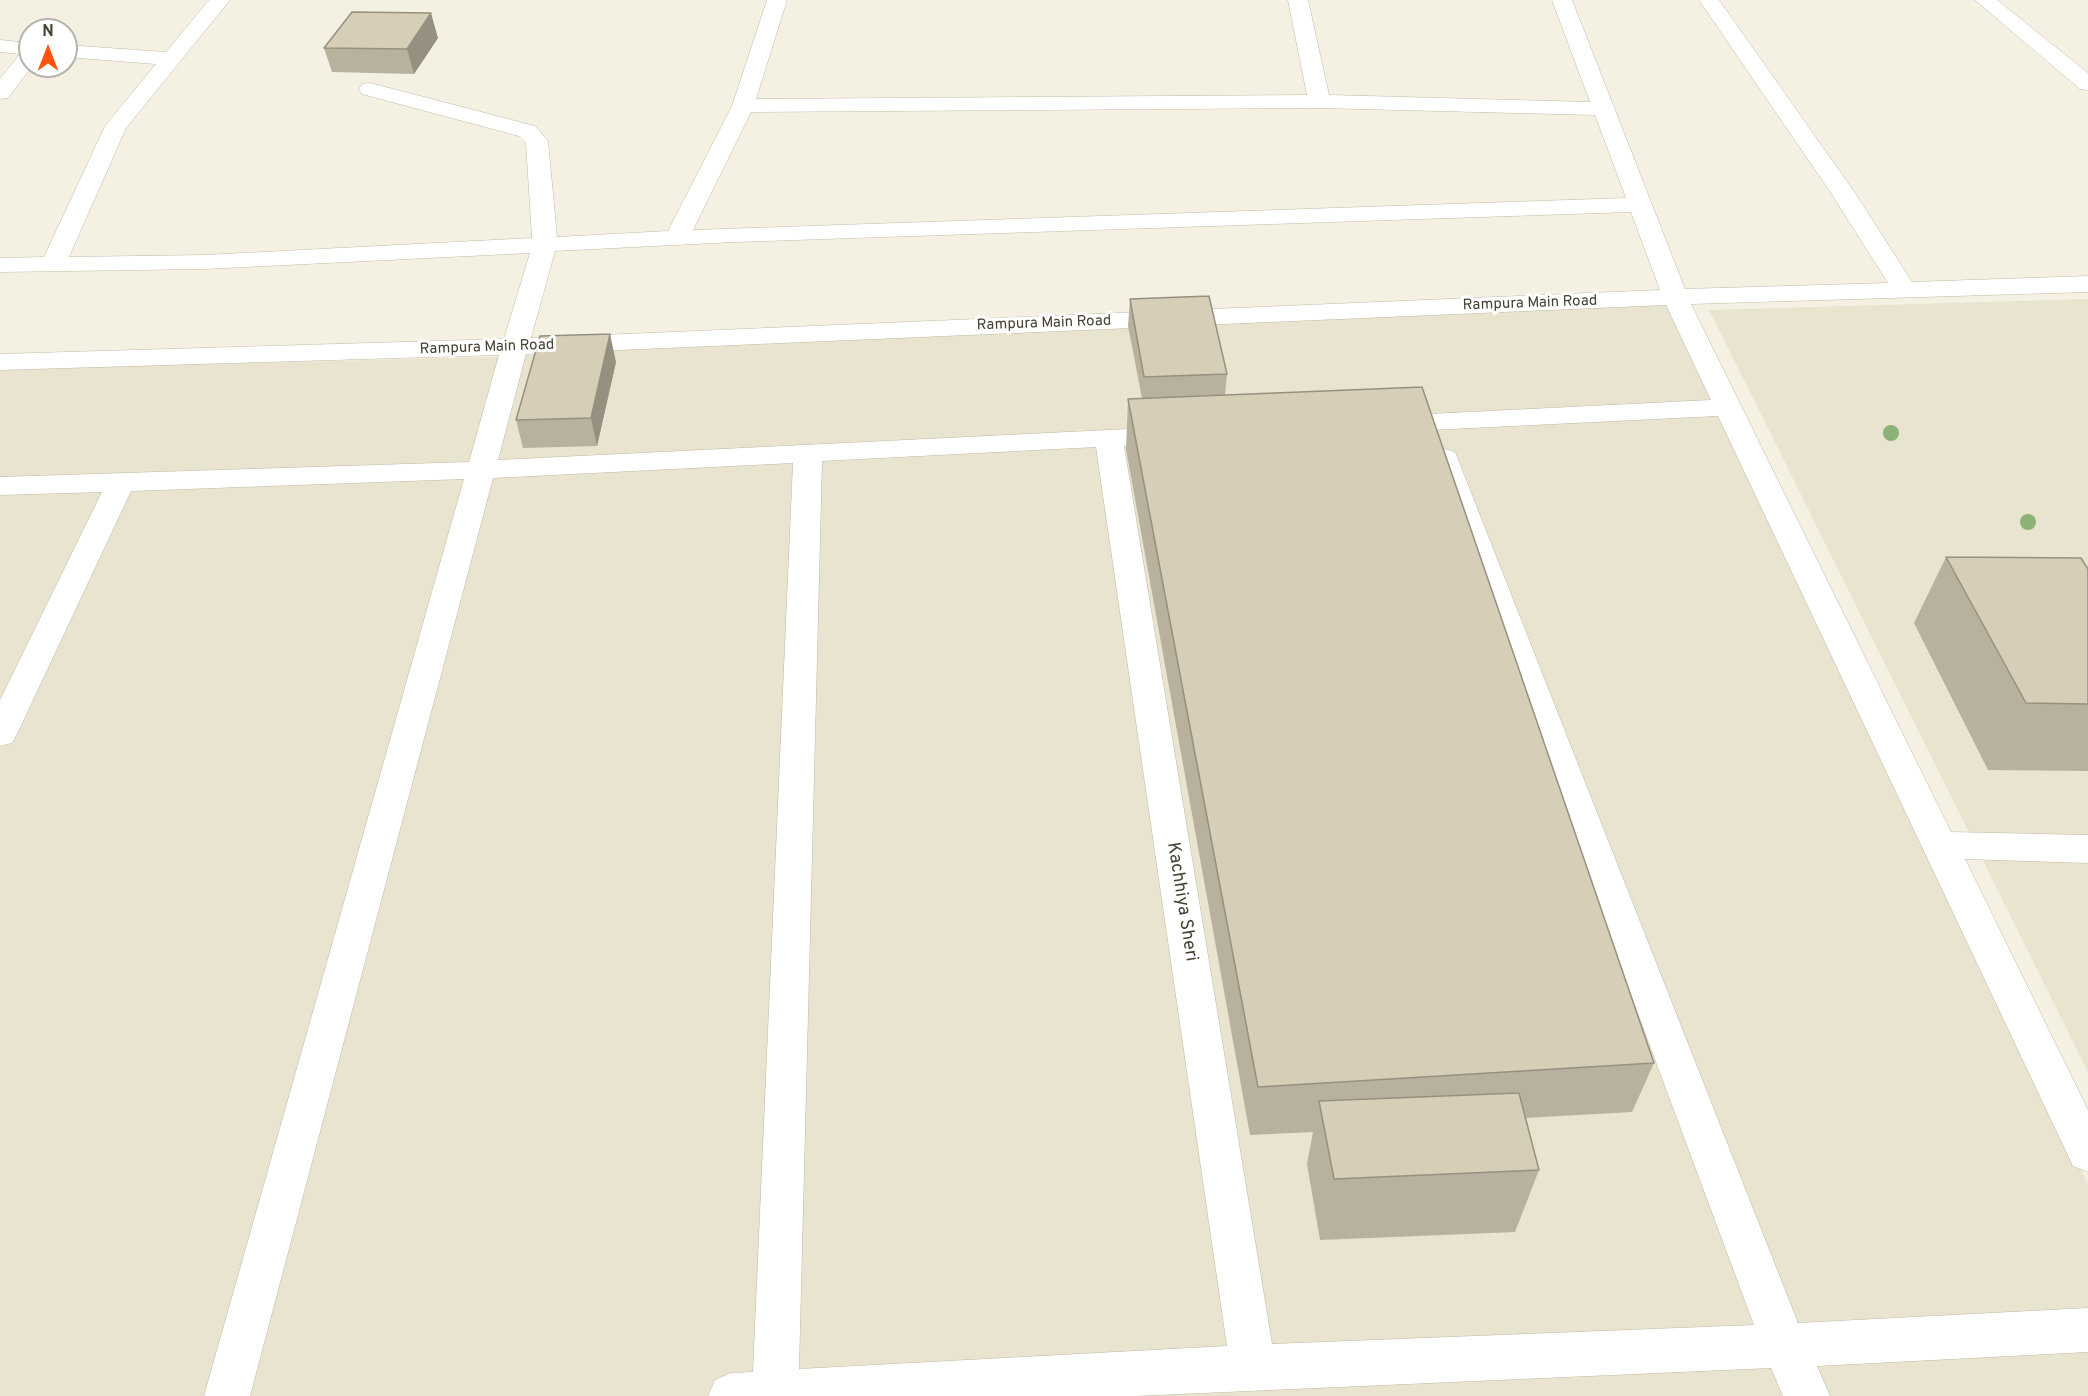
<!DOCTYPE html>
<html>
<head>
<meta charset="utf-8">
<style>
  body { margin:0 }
  #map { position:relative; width:2088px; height:1396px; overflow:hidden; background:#f4f1e3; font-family:Overpass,sans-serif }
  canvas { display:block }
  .north { position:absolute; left:18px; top:18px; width:60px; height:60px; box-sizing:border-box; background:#fff; border:2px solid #b5b3ad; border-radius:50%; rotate:0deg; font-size:16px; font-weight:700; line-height:24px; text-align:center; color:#464132 }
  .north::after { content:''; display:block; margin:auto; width:21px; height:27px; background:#ff520e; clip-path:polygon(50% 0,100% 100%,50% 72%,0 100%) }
</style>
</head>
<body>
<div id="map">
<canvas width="2088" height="1396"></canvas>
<div class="north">N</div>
</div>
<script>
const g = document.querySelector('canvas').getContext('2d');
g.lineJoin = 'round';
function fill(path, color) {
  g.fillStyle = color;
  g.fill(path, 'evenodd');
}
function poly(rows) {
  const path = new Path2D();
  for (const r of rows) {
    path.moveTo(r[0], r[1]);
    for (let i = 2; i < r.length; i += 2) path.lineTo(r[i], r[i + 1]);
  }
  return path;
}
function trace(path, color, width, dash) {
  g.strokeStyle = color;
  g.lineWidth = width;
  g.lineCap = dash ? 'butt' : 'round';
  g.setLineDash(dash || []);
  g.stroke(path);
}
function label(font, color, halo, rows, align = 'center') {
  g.font = font + ' Overpass,sans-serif';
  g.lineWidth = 6;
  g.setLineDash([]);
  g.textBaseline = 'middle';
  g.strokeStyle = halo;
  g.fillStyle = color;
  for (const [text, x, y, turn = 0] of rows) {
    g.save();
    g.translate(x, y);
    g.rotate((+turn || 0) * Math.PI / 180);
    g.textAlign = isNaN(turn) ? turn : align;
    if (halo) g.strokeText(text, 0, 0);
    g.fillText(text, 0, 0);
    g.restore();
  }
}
fill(poly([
  [2088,299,2088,1072,1709,310],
  [1668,302,2088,1184,2088,1396,0,1396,0,369,496,357,794,340]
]), '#e8e4d0');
const minor = poly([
  [209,0,230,0,126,128,69,257,205,255,532,238,526,143,519,136,362,94,359,89,362,84,370,83,535,126,548,141,557,237,668,231,732,106,767,0,787,0,756,99,1307,95,1288,0,1308,0,1329,95,1590,102,1552,0,1572,0,1685,289,1888,283,1831,193,1699,0,1719,0,1855,193,1912,282,2088,276,2088,292,1691,304,1951,832,2088,835,2088,863,1965,859,2088,1110,2088,1172,2073,1166,1718,416,1389,432,1379,430,1375,424,1379,418,1389,416,1711,400,1666,305,526,354,498,460,1170,427,1180,429,1184,435,1180,441,1124,446,1272,1344,1754,1325,1431,458,1435,452,1445,449,1455,452,1798,1323,2088,1308,2088,1352,1817,1366,1830,1396,1783,1396,1771,1368,1135,1396,708,1396,715,1380,731,1373,753,1372,793,463,493,478,250,1396,204,1396,464,479,131,491,17,734,12,743,0,746,0,700,102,492,0,495,0,477,469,462,499,355,0,370,0,354,504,339,530,253,205,269,0,272,0,258,44,257,105,126,156,64,66,57,66,45,166,52,209,0],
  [1319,108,1595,115,1626,198,693,230,751,112,1319,108],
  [1631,212,1660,290,531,338,555,251,735,242,1631,212],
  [1096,447,1227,1346,799,1369,822,461,1096,447],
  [1975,0,1997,0,2088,73,2088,90,2080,89,1975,0],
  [0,40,30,43,30,66,32,66,8,98,0,99,0,79,20,54,0,52,0,40]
]);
trace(minor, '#c0baa4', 1);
fill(minor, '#fff');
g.fillStyle = '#8cb277';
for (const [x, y] of [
  [1891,433],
  [2028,522]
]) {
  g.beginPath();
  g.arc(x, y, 8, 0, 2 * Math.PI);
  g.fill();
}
fill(poly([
  [438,38,414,74,332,72,324,48],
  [1130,299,1227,374,1225,395,1654,1063,1632,1112,1525,1118,1539,1170,1515,1232,1320,1240,1307,1164,1313,1132,1250,1135,1126,449,1128,399,1142,398,1128,326],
  [616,362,597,446,523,448,516,420],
  [1946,557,2088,569,2088,771,1988,770,1914,623]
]), '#b8b19d');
fill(poly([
  [431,13,438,38,414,74,407,49],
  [610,334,616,362,597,446,591,418]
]), '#969080');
const building = poly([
  [352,12,431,13,407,49,324,48,352,12],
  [1209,296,1227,374,1144,377,1130,299,1209,296],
  [610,334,591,418,516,420,540,336,610,334],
  [1422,387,1654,1063,1258,1087,1128,399,1422,387],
  [1946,557,2081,558,2088,569,2088,704,2026,703,1946,557],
  [1519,1093,1539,1170,1334,1179,1319,1101,1519,1093]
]);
fill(building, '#d6ceb7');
trace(building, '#969080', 1.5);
label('15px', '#464132', '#fff', [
  ["Rampura Main Road",1530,304,-2],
  ["Rampura Main Road",1044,324,-2],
  ["Rampura Main Road",487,348,-2]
]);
label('18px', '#464132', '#fff', [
  ["Kachhiya Sheri",1181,902,81]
]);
</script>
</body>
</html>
